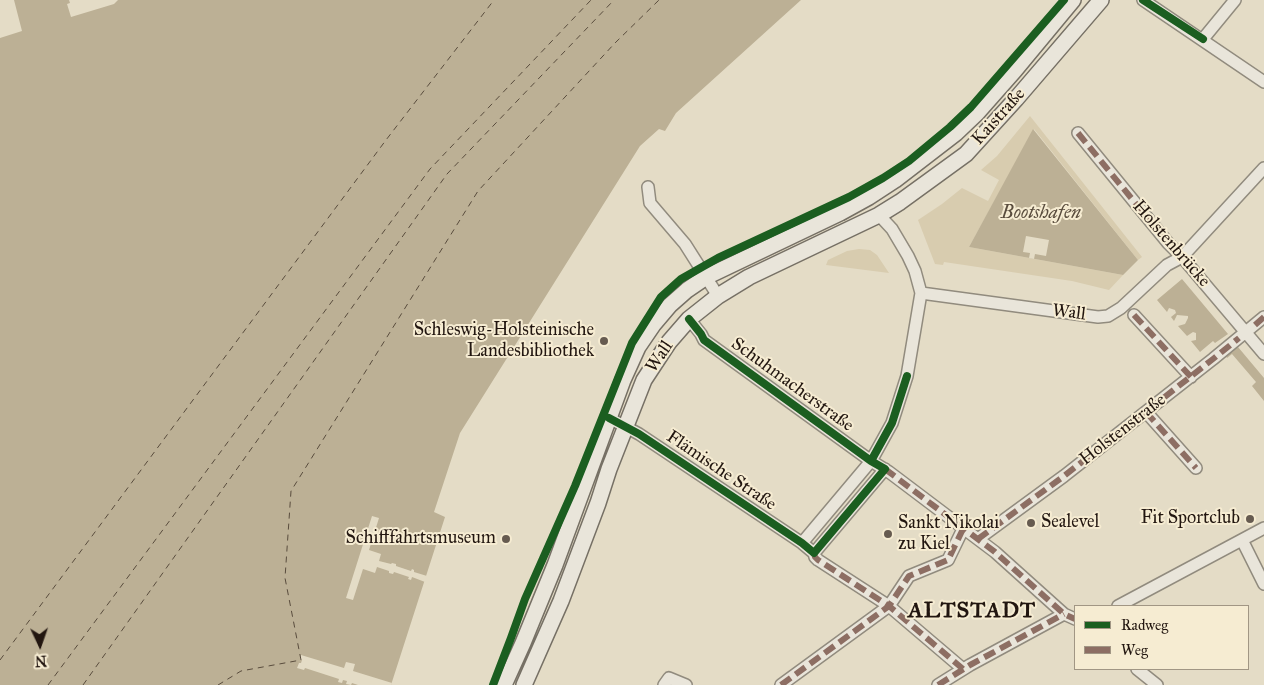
<!DOCTYPE html>
<html>
<head>
<meta charset="utf-8">
<style>
  body { margin:0 }
  #map { position:relative; width:1264px; height:685px; overflow:hidden; background:#e4dcc6; font-family:"IM FELL Great Primer",serif }
  canvas { display:block }
  .legend { position:absolute; left:1074px; top:605px; width:175px; height:65px; box-sizing:border-box; background:#f6ecd2; border:1px solid #a19684; margin:0; padding:6px 9px; list-style:none; font-size:15px; color:#221610 }
  .legend li { display:flex; align-items:center; gap:10px; height:25px }
  .legend b { width:25px; border:1px solid #a19684 }
  .north { position:absolute; left:15px; top:620px; width:50px; height:50px; -webkit-text-stroke:4px #f6ecd2; paint-order:stroke; rotate:177deg; font-size:14px; font-weight:700; line-height:20px; text-align:center; color:#221610 }
  .north::after { content:''; display:block; margin:auto; width:18px; height:22px; background:#221610; clip-path:polygon(50% 0,100% 100%,50% 72%,0 100%) }
</style>
</head>
<body>
<div id="map">
<canvas width="1264" height="685"></canvas>
<ul class="legend">
<li><b style="height:6px;background:#1b5e20"></b>Radweg</li>
<li><b style="height:6px;background:#8d6e63"></b>Weg</li>
</ul>
<div class="north">N</div>
</div>
<script>
const g = document.querySelector('canvas').getContext('2d');
g.lineJoin = 'round';
function fill(path, color) {
  g.fillStyle = color;
  g.fill(path, 'evenodd');
}
function poly(rows) {
  const path = new Path2D();
  for (const r of rows) {
    path.moveTo(r[0], r[1]);
    for (let i = 2; i < r.length; i += 2) path.lineTo(r[i], r[i + 1]);
  }
  return path;
}
function trace(path, color, width, dash) {
  g.strokeStyle = color;
  g.lineWidth = width;
  g.lineCap = dash ? 'butt' : 'round';
  g.setLineDash(dash || []);
  g.stroke(path);
}
function label(font, color, halo, rows, align = 'center') {
  g.font = font + ' "IM FELL Great Primer",serif';
  g.lineWidth = 4;
  g.setLineDash([]);
  g.textBaseline = 'middle';
  g.strokeStyle = halo;
  g.fillStyle = color;
  for (const [text, x, y, turn = 0] of rows) {
    g.save();
    g.translate(x, y);
    g.rotate((+turn || 0) * Math.PI / 180);
    g.textAlign = isNaN(turn) ? turn : align;
    if (halo) g.strokeText(text, 0, 0);
    g.fillText(text, 0, 0);
    g.restore();
  }
}
fill(poly([
  [1030,116,1142,257,1138,260,1034,129,969,247,1123,275,1109,290,1072,281,944,262,943,265,935,264,918,220,942,204,962,188,988,201,999,180,981,170,997,156],
  [859,249,870,250,877,255,889,273,826,265,828,260,847,251]
]), '#d8ccaf');
fill(poly([
  [14,0,69,0,70,3,67,4,71,17,114,4,118,0,801,0,676,113,665,131,659,129,640,146,460,433,434,512,445,517,391,685,0,685,0,38,22,31],
  [1033,129,1138,260,1123,275,969,247],
  [1182,279,1228,334,1215,343,1213,341,1200,352,1191,341,1196,340,1196,333,1193,332,1187,336,1178,326,1185,324,1188,318,1188,316,1177,315,1174,321,1171,317,1176,313,1175,310,1169,308,1167,312,1157,300],
  [1238,347,1264,378,1264,401,1252,386,1256,382,1232,354,1227,358,1226,356]
]), '#bcb095');
fill(poly([
  [1026,236,1049,240,1046,256,1035,254,1034,259,1029,258,1030,253,1023,252],
  [372,516,379,518,369,550,381,554,379,561,391,564,392,563,396,564,396,566,411,571,412,569,414,570,414,572,427,576,425,582,412,577,411,580,408,579,409,577,394,572,393,574,389,573,389,571,377,567,375,573,363,569,353,600,346,598],
  [301,655,344,668,346,662,355,664,353,671,392,683,391,685,358,685,352,683,351,685,346,684,347,681,343,680,342,683,338,682,339,679,305,668,304,670,297,668,299,663,301,663,302,660,300,659]
]), '#e4dcc6');
trace(poly([
  [0,660,386,140,494,0],
  [48,685,430,169,591,0],
  [83,685,447,174,614,0],
  [218,685,241,671,301,660,285,578,291,491,478,191,615,43,659,0]
]), '#594c3d', 1, [6, 5]);
const street = poly([
  [1143,0,1264,82],
  [1203,39,1235,0],
  [1078,133,1168,243,1182,257,1264,354],
  [648,187,650,203,685,244,718,296],
  [921,293,1098,317,1108,316,1121,308,1167,265,1182,257,1264,168],
  [1134,315,1191,377],
  [689,319,701,334,704,340,871,461,889,472,995,552,1064,614,1075,619],
  [1146,412,1196,468],
  [609,418,639,434,802,543,814,553,815,557,818,560,889,606,781,685],
  [978,539,1064,476,1213,359,1264,317],
  [1242,540,1264,584],
  [802,543,871,461,892,423,907,376,921,293,915,271,908,256,892,229,879,215],
  [814,553,885,469],
  [1118,606,1264,528],
  [963,669,889,606,909,576,948,560,963,529],
  [1137,669,1157,685],
  [664,685,669,678,686,685],
  [938,685,970,665,1064,614]
]);
const secondary = poly([
  [504,685,523,643,555,565,623,380,638,347,653,325,670,305,687,290,706,277,840,213,869,197,895,180,956,133,977,113,1015,70,1073,0],
  [524,685,561,601,598,503,609,469,644,380,669,342,689,319,718,296,749,277,879,215,900,202,966,154,1016,99,1101,0]
]);
trace(street, '#918b7e', 14);
trace(secondary, '#767065', 18);
trace(street, '#e9e5da', 11);
trace(secondary, '#e9e5da', 15);
trace(poly([
  [1078,133,1168,243,1182,257],
  [1134,315,1191,377],
  [1255,325,1264,317],
  [1146,412,1196,468],
  [885,469,995,552,1064,614,1075,619],
  [978,539,1064,476,1213,359,1239,338],
  [963,669,889,606,909,576,948,560,963,529],
  [781,685,889,606,818,560,815,557,814,553],
  [938,685,970,665,1064,614]
]), '#8d6e63', 6, [12, 6]);
trace(poly([
  [1143,0,1203,39],
  [609,418,639,434,802,543,814,553,885,469,871,461,704,340,701,334,689,319],
  [871,461,892,423,907,376],
  [493,685,511,638,525,599,575,486,632,343,661,297,681,279,718,258,849,197,883,178,909,161,950,127,971,107,1064,0]
]), '#1b5e20', 8);
for (const [x, y, r, color] of [
  [604,341,5,"#665b50"],
  [1250,519,5,"#665b50"],
  [1031,523,5,"#665b50"],
  [888,534,5,"#665b50"],
  [506,539,5,"#665b50"]
]) {
  const dot = new Path2D();
  dot.arc(x, y, r, 0, 2 * Math.PI);
  g.fillStyle = color;
  g.fill(dot);
  trace(dot, '#f6ecd2', 2);
}
label('18px', '#221610', '#f6ecd2', [
  ["Kaistraße",999,117,-48],
  ["Holstenbrücke",1171,244,49],
  ["Wall",1069,313,7],
  ["Wall",660,357,-56],
  ["Schuhmacherstraße",792,385,36],
  ["Holstenstraße",1123,430,-38],
  ["Flämische Straße",721,471,34]
]);
label('18px', '#221610', '#f6ecd2', [
  ["Schleswig-Holsteinische",594,331],
  ["Landesbibliothek",594,352],
  ["Fit Sportclub",1240,519],
  ["Sealevel",1041,523,"left"],
  ["Sankt Nikolai",898,524,"left"],
  ["zu Kiel",898,545,"left"],
  ["Schifffahrtsmuseum",496,539]
], 'right');
label('italic 19px', '#594c3d', '#f6ecd2', [
  ["Bootshafen",1041,213]
]);
g.letterSpacing = '1px';
label('bold 22px', '#221610', '#f6ecd2', [
  ["ALTSTADT",972,612]
]);
g.letterSpacing = '0px';
</script>
</body>
</html>
